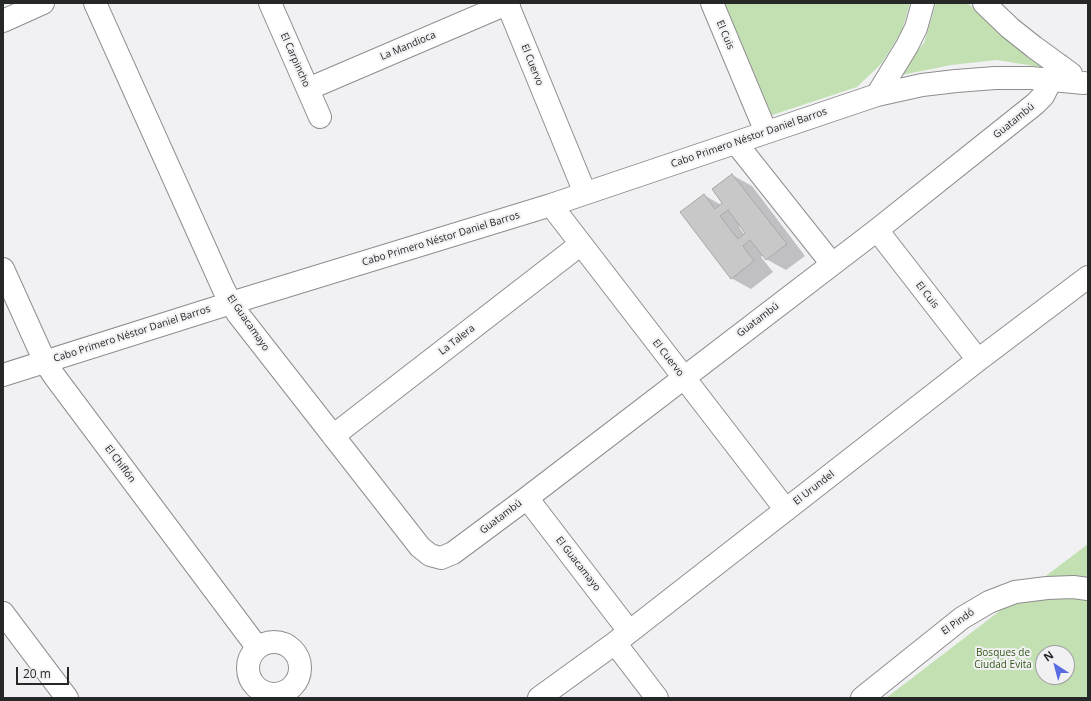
<!DOCTYPE html>
<html>
<head>
<meta charset="utf-8">
<style>
  body { margin:0 }
  #map { position:relative; width:1091px; height:701px; overflow:hidden; background:#f1f1f3; font-family:"Open Sans",sans-serif }
  canvas { display:block }
  .frame { position:absolute; inset:0; border:4px solid #262727; pointer-events:none }
  .north { position:absolute; left:1035px; top:645px; width:40px; height:40px; box-sizing:border-box; background:#f1f1f3; border:1px solid #a0a0a1; border-radius:50%; rotate:324deg; font-size:11px; font-weight:700; line-height:16px; text-align:center; color:#262727 }
  .north::after { content:''; display:block; margin:auto; width:14px; height:18px; background:#596ce2; clip-path:polygon(50% 0,100% 100%,50% 72%,0 100%) }
  .scale { position:absolute; left:16px; top:667px; width:53px; height:18px; box-sizing:border-box; border:2px solid #262727; border-top:0; padding-left:5px; font-size:12px; line-height:14px; white-space:nowrap; color:#262727; -webkit-text-stroke:3px #f1f1f3; paint-order:stroke }
</style>
</head>
<body>
<div id="map">
<canvas width="1091" height="701"></canvas>
<div class="frame"></div>
<div class="north">N</div>
<div class="scale">20 m</div>
</div>
<script>
const g = document.querySelector('canvas').getContext('2d');
g.lineJoin = 'round';
function fill(path, color) {
  g.fillStyle = color;
  g.fill(path, 'evenodd');
}
function poly(rows) {
  const path = new Path2D();
  for (const r of rows) {
    if (r.length === 3) {
      path.moveTo(r[0] + r[2], r[1]);
      path.arc(r[0], r[1], r[2], 0, 2 * Math.PI);
      continue;
    }
    path.moveTo(r[0], r[1]);
    for (let i = 2; i < r.length; i += 2) path.lineTo(r[i], r[i + 1]);
  }
  return path;
}
function trace(path, color, width, dash) {
  g.strokeStyle = color;
  g.lineWidth = width;
  g.lineCap = dash ? 'butt' : 'round';
  g.setLineDash(dash || []);
  g.stroke(path);
}
function label(font, color, halo, rows, align = 'center') {
  g.font = font + ' "Open Sans",sans-serif';
  g.lineWidth = 4;
  g.setLineDash([]);
  g.textBaseline = 'middle';
  g.strokeStyle = halo;
  g.fillStyle = color;
  for (const [text, x, y, turn = 0] of rows) {
    g.save();
    g.translate(x, y);
    g.rotate((+turn || 0) * Math.PI / 180);
    g.textAlign = isNaN(turn) ? turn : align;
    if (halo) g.strokeText(text, 0, 0);
    g.fillText(text, 0, 0);
    g.restore();
  }
}
fill(poly([
  [724,3,910,3,902,31,881,64,857,87,772,115],
  [936,3,967,3,1043,63,1040,67,997,60,951,65,897,76,901,68,924,43],
  [1088,544,1088,698,886,698,1014,600],
  [1043,653,1067,653,1067,677,1043,677]
]), '#c2e0b1');
fill(poly([
  [732,175,752,186,805,256,786,270,766,259,763,255,761,257,773,272,751,289,731,278,704,195,721,205],
  [741,226,746,233,744,234,739,227]
]), '#0003');
const building = poly([
  [732,174,787,244,766,260,750,240,743,246,754,261,731,279,680,212,704,194,715,209,722,203,712,189,732,174],
  [728,210,745,233,738,239,720,216,728,210]
]);
fill(building, '#c9c8c9');
trace(building, '#a8a7a8', 1);
const minor = poly([
  [95,3,224,290,231,303,238,314,420,547,430,555,441,558,453,553,527,498,877,230,1035,104,1043,96,1059,65],
  [270,3,320,117],
  [507,3,585,193],
  [712,3,766,132],
  [984,3,1010,28,1034,47,1071,74],
  [3,21,43,3],
  [308,89,509,3],
  [877,95,907,46,916,28,923,3],
  [736,143,832,264],
  [551,205,786,510],
  [877,230,978,360],
  [3,269,45,362,55,377,257,647],
  [3,375,231,303,551,205,877,95,922,85,956,81,995,78,1031,78,1084,83],
  [333,436,581,244],
  [527,498,629,631],
  [3,613,67,698],
  [274,668,26],
  [615,643,657,698],
  [539,698,615,643,978,360,1088,277],
  [862,698,962,618,989,602,1015,592,1047,588,1073,587,1088,589]
]);
trace(minor, '#8e8e90', 24);
trace(minor, '#fff', 22);
label('10px', '#262727', '#f1f1f3', [
  ["El Cuis",725,35,67],
  ["La Mandioca",408,46,-23],
  ["El Carpincho",295,60,66],
  ["El Cuervo",532,65,68],
  ["Guatambú",1014,121,-39],
  ["Cabo Primero Néstor Daniel Barros",749,138,-19],
  ["Cabo Primero Néstor Daniel Barros",441,239,-17],
  ["El Cuis",927,295,52],
  ["Guatambú",758,320,-37],
  ["El Guacamayo",248,323,55],
  ["Cabo Primero Néstor Daniel Barros",132,334,-18],
  ["La Talera",457,340,-38],
  ["El Cuervo",668,358,52],
  ["El Chiflón",120,464,53],
  ["El Urundel",814,488,-38],
  ["Guatambú",501,517,-37],
  ["El Guacamayo",578,564,52],
  ["El Pindó",958,622,-35]
]);
label('10px', '#345817', '#f1f1f3', [
  ["Bosques de",1003,653],
  ["Ciudad Evita",1003,665]
]);
</script>
</body>
</html>
